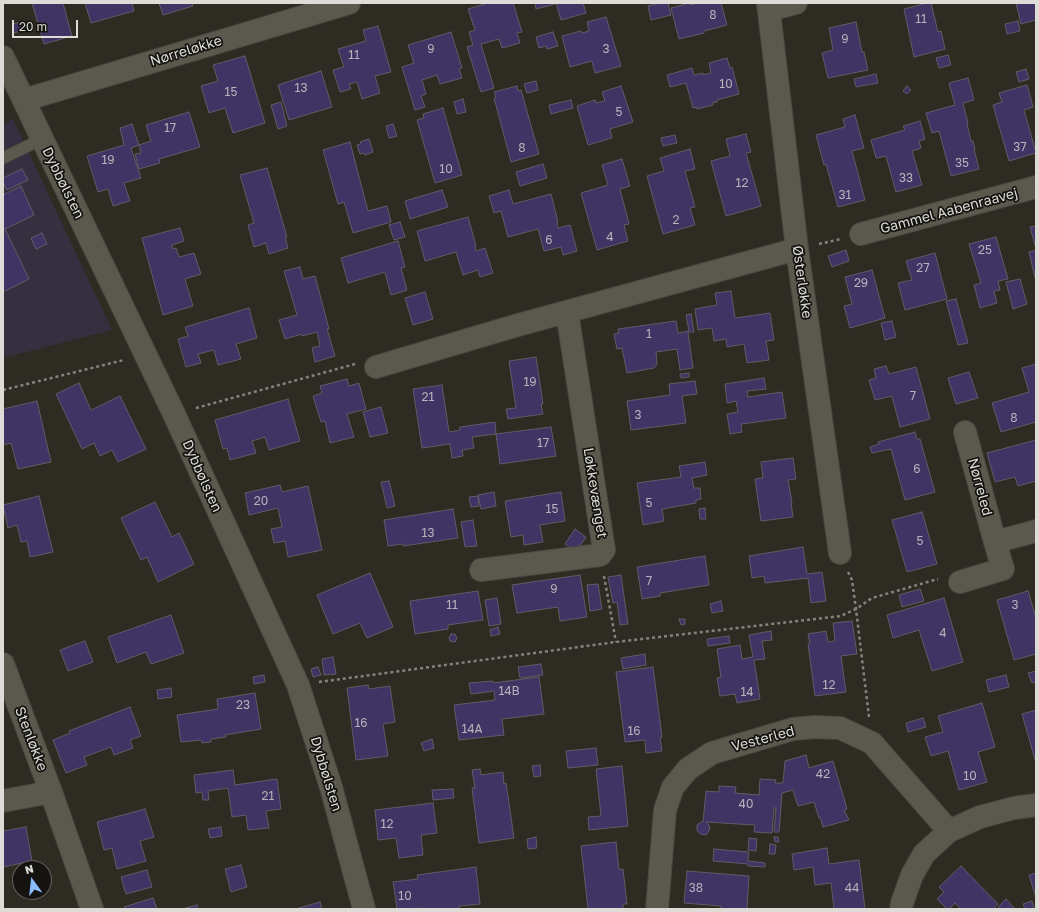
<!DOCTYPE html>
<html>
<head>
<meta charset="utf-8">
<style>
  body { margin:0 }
  #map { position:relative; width:1039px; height:912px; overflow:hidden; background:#2d2b22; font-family:"Golos Text",sans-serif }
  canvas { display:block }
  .frame { position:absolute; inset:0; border:4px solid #dddcd6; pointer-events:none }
  .north { position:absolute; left:12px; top:860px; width:40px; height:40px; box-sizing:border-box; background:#14130f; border:1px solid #64635f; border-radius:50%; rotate:345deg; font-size:11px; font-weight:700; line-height:16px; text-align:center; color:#dddcd6 }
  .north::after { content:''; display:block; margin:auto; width:14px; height:18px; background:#89bafc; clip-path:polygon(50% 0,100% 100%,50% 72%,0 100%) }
  .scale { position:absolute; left:12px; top:20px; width:66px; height:18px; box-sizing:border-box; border:2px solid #dddcd6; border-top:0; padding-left:5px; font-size:12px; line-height:14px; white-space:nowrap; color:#dddcd6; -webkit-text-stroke:3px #14130f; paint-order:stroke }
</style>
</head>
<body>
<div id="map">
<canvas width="1039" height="912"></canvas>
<div class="frame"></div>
<div class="north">N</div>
<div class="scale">20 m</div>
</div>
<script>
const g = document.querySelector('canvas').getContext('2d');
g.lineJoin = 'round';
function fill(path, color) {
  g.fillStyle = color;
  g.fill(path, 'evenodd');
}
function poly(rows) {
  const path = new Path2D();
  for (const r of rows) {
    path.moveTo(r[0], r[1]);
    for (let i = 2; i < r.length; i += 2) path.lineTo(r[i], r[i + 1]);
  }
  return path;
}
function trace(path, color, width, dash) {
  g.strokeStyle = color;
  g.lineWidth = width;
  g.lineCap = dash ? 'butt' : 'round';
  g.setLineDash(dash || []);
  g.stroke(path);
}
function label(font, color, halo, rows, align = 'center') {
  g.font = font + ' "Golos Text",sans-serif';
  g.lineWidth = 3.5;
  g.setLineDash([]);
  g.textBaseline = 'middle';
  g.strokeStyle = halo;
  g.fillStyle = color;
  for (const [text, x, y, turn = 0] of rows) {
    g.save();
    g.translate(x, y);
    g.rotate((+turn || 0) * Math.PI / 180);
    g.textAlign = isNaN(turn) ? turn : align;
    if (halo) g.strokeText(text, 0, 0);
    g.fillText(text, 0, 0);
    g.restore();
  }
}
fill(poly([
  [13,119,112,330,3,358,3,124]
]), '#362f3f');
const building = poly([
  [32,3,63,3,72,36,44,44,32,3],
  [85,3,132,3,134,11,91,23,85,3],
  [159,3,192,3,193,6,163,15,159,3],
  [488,3,513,3,522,32,517,33,520,43,502,48,499,39,481,44,494,88,481,92,467,47,473,45,469,32,475,30,468,9,488,3],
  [535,3,554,3,555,4,536,9,535,3],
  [556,3,584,3,583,3,586,13,561,20,556,3],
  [661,3,668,3,671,15,651,20,648,6,661,3],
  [690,3,691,5,698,3,721,3,727,25,704,31,704,33,679,39,671,8,690,3],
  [927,3,931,3,938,32,941,31,945,49,914,57,904,9,927,3],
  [1016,3,1036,3,1036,20,1021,24,1016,3],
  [606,17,621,66,595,73,592,61,570,67,562,36,581,31,582,33,589,31,587,22,606,17],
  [1018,21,1020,31,1007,34,1005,24,1018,21],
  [22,22,24,30,14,33,12,24,22,22],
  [856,22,862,52,864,52,868,70,828,78,822,53,833,50,829,28,856,22],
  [378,26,391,72,375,76,380,93,362,99,357,82,349,84,351,89,340,92,333,70,344,67,338,49,366,41,363,30,378,26],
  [451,32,462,68,459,69,462,78,440,84,437,75,422,80,426,94,421,96,425,107,415,110,402,67,414,63,408,45,451,32],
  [553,32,558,46,547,49,546,46,539,48,536,37,553,32],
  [948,55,951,65,939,68,936,58,948,55],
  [245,56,265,123,233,133,225,108,209,113,201,86,218,81,213,65,245,56],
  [727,58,730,68,732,67,739,94,717,100,717,102,712,103,713,105,697,109,697,107,693,108,686,83,670,87,667,75,692,68,694,75,703,73,703,75,711,73,709,63,727,58],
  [1026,69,1029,79,1019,82,1016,72,1026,69],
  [321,71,332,107,289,120,278,85,321,71],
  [876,74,878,83,856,87,854,79,876,74],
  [968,78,974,100,963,103,968,123,967,124,971,141,973,141,975,149,974,149,979,169,951,176,939,131,932,133,926,113,955,105,949,83,968,78],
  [536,81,538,90,527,93,524,84,536,81],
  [1027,85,1033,107,1024,110,1036,153,1009,161,993,105,1002,102,999,93,1027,85],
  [517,86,518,91,521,90,539,154,511,162,494,98,496,97,494,92,517,86],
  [621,86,633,122,610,129,612,138,588,145,577,106,595,100,596,103,605,101,602,92,621,86],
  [907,86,911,90,907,94,903,91,907,86],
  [463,99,466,112,457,114,454,102,463,99],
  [571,100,573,108,551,114,549,105,571,100],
  [281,102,287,126,278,129,271,105,281,102],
  [443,108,462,175,435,183,417,120,424,118,423,114,443,108],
  [189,112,200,147,159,159,160,163,139,169,135,154,141,153,139,145,151,141,146,125,189,112],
  [855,115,864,148,852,151,865,200,838,207,826,164,824,165,816,135,845,127,843,119,855,115],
  [920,121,925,139,919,141,921,148,912,151,922,185,896,192,886,156,876,158,871,140,905,130,903,126,920,121],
  [132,124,139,145,131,148,141,178,124,183,130,201,113,206,108,189,98,192,87,156,124,145,120,128,132,124],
  [393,124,397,136,389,138,386,126,393,124],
  [746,134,751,152,746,153,761,206,726,216,711,161,730,156,726,139,746,134],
  [675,135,677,143,663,146,661,138,675,135],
  [369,139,373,152,365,155,364,153,360,154,357,145,361,144,360,142,369,139],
  [350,142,368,211,387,206,391,222,353,233,344,202,338,204,323,150,350,142],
  [690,149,695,169,685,171,695,207,690,208,695,225,663,234,647,176,664,171,660,158,690,149],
  [622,159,630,186,620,189,629,224,624,225,628,241,597,250,581,193,608,185,602,165,622,159],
  [543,164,547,178,520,186,516,172,543,164],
  [267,168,287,237,285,237,288,248,269,254,266,243,254,247,248,225,254,223,240,175,267,168],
  [22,169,28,180,7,190,3,182,3,178,22,169],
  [21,186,34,215,5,229,29,279,3,292,3,195,21,186],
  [442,190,448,207,410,219,405,201,442,190],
  [509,190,513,204,551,194,558,222,557,223,558,228,570,225,577,251,563,255,561,247,544,251,538,229,508,237,501,211,494,213,489,196,509,190],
  [468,217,476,246,475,247,476,251,485,248,493,273,480,277,478,270,463,275,456,252,425,261,417,231,468,217],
  [400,222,405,237,394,240,389,225,400,222],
  [1036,226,1036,249,1030,227,1036,226],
  [180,228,184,241,172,245,173,249,176,248,179,257,194,253,201,274,185,279,193,306,163,315,142,238,180,228],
  [42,233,47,244,36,249,31,238,42,233],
  [996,237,1008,279,998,281,1000,290,994,291,997,303,980,308,974,285,981,283,969,244,996,237],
  [398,241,405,267,401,268,407,290,391,295,385,272,348,283,341,258,398,241],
  [846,250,849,261,832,267,828,256,846,250],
  [1036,250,1036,282,1029,252,1036,250],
  [935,253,947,299,905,310,898,283,912,280,906,261,935,253],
  [300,267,303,279,315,276,329,329,327,329,335,356,315,362,312,348,320,346,317,332,302,336,302,334,285,339,279,320,297,315,284,271,300,267],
  [872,270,885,318,850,328,844,306,852,304,845,277,872,270],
  [1020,279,1027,304,1013,309,1006,282,1020,279],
  [731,291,735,318,770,313,774,340,766,341,769,360,747,363,744,344,727,347,726,339,714,341,712,328,698,330,695,309,717,305,715,293,731,291],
  [425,292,433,319,413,325,405,298,425,292],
  [956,299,968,343,958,345,946,301,956,299],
  [249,308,257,338,236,344,241,359,218,365,214,350,198,354,201,363,186,367,178,339,188,336,185,327,249,308],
  [691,314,694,332,688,332,693,368,680,370,677,349,656,352,657,364,654,368,627,373,622,348,617,349,614,334,619,333,618,329,676,321,678,333,689,331,686,315,691,314],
  [892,321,896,337,885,340,881,323,892,321],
  [536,357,543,404,541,404,543,414,508,419,506,409,516,408,509,361,536,357],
  [1036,364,1036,422,1001,432,992,403,1029,392,1022,368,1036,364],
  [886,366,889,374,916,367,930,419,900,427,892,396,875,400,869,380,876,378,874,369,886,366],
  [969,372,978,398,956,404,948,378,969,372],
  [689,373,689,377,681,378,680,374,689,373],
  [764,378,766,389,747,391,748,397,782,392,786,418,741,424,742,432,730,434,727,414,738,412,736,401,727,403,725,384,764,378],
  [347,379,349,386,359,383,366,409,347,414,354,437,330,443,325,421,321,422,313,396,322,393,320,386,347,379],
  [695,381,697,394,682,396,686,423,631,430,627,401,670,395,669,384,695,381],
  [79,383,91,410,120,396,146,449,118,462,112,450,100,456,94,443,82,449,56,394,79,383],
  [442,385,449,432,460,430,460,427,495,422,496,434,472,437,474,448,462,450,463,456,452,458,450,444,422,448,413,389,442,385],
  [288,399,300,441,269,450,265,437,252,441,256,453,230,460,227,448,223,449,215,420,288,399],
  [37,401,51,462,18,469,11,443,3,445,3,409,37,401],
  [381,407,388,433,370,437,363,412,381,407],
  [551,427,556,456,500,464,496,434,551,427],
  [915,432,917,439,920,439,935,492,905,500,891,449,872,453,870,447,879,444,878,442,915,432],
  [1036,440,1036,481,1018,486,1015,477,995,482,987,453,1036,440],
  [793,458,796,479,788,480,792,503,791,503,793,517,761,521,755,479,763,478,761,462,793,458],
  [705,462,707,475,692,478,694,488,700,488,701,499,696,500,696,503,662,509,664,521,643,525,637,483,681,477,679,466,705,462],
  [389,481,395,506,387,508,381,482,389,481],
  [280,485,282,492,308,486,322,550,288,557,285,541,274,543,271,529,282,527,278,508,249,515,245,493,280,485],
  [494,492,496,506,481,509,478,495,494,492],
  [561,492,565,521,540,525,543,542,524,545,523,535,511,537,505,501,561,492],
  [39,496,53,552,30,557,27,541,21,542,17,525,8,528,3,505,39,496],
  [478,496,479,506,471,507,469,497,478,496],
  [155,502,172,537,179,533,194,564,158,582,147,557,141,560,121,518,155,502],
  [705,508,706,519,700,519,699,509,705,508],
  [453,509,458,538,403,546,403,544,388,546,384,520,453,509],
  [922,512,937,564,907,572,892,520,922,512],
  [473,520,477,546,465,547,461,522,473,520],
  [575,529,586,537,576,552,565,544,575,529],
  [803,547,807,574,822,572,826,601,811,603,808,578,765,583,764,576,752,578,749,556,803,547],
  [705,556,709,585,660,593,660,596,642,599,637,567,705,556],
  [370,573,393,627,367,638,360,623,333,634,317,595,370,573],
  [580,575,587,617,560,621,558,607,517,613,512,585,580,575],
  [621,575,628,624,620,625,617,602,613,603,608,577,621,575],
  [598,584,602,609,590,611,587,585,598,584],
  [920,589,924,601,902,607,899,595,920,589],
  [478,591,483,620,448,625,448,629,415,634,410,601,478,591],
  [1028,591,1036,618,1036,654,1014,660,997,600,1028,591],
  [497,598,501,624,489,626,485,600,497,598],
  [944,598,963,662,932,671,919,630,893,638,887,615,944,598],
  [721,601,723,611,712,613,710,604,721,601],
  [171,615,184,653,151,664,146,652,117,663,108,637,171,615],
  [679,619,685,619,685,624,681,625,679,619],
  [852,621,857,654,841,656,846,692,815,696,808,644,810,644,808,634,826,631,828,642,835,641,833,623,852,621],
  [498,627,500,634,491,636,490,630,498,627],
  [771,631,772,640,762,641,765,659,754,660,755,666,760,699,737,703,735,694,720,696,717,678,721,677,717,649,740,645,742,659,753,657,749,635,771,631],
  [451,634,455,634,457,638,455,642,450,641,449,638,451,634],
  [729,636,730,643,708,646,707,639,729,636],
  [85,641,93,662,68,671,60,650,85,641],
  [645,654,646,665,623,669,621,658,645,654],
  [333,657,336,674,324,675,322,659,333,657],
  [541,664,543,675,520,678,518,667,541,664],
  [318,667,321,675,313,677,311,669,318,667],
  [653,667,662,737,660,738,662,751,646,753,645,740,625,742,616,672,653,667],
  [1036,671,1036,682,1032,683,1028,673,1036,671],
  [264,675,265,682,254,684,253,677,264,675],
  [1006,675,1009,687,989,692,986,680,1006,675],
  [539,677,544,714,502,719,504,735,459,740,454,705,495,700,494,691,471,694,469,683,493,681,493,683,539,677],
  [368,685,369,689,390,686,395,722,383,724,388,756,356,760,347,688,368,685],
  [171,688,172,697,158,699,157,690,171,688],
  [255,693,261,729,225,735,226,737,211,739,211,742,202,743,201,740,181,742,177,715,218,709,217,699,255,693],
  [982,703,995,747,978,752,987,782,959,790,948,751,931,756,925,737,943,732,938,716,982,703],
  [130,707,141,736,130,740,133,748,114,755,111,747,84,757,87,765,66,773,53,740,70,733,69,731,130,707],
  [1036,710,1036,763,1022,714,1036,710],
  [923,718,926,727,908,732,906,723,923,718],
  [432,739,434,748,424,751,421,743,432,739],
  [596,748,598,765,568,768,566,751,596,748],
  [806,755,809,768,833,761,847,809,844,810,849,820,823,827,820,817,819,818,814,802,798,806,793,790,782,793,779,832,774,832,776,808,774,808,772,833,754,832,755,825,706,822,710,826,709,831,706,835,700,834,697,830,697,825,701,822,703,822,706,791,719,792,719,786,736,787,735,793,759,795,760,779,776,780,775,783,783,783,785,761,806,755],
  [540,765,541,776,534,777,532,766,540,765],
  [622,766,628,826,589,830,588,817,601,816,596,769,622,766],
  [480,769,481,775,503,772,504,784,506,783,514,838,479,843,472,788,475,788,472,770,480,769],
  [233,770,235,785,277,779,281,809,266,811,269,828,248,830,246,815,232,817,228,788,208,791,209,800,203,800,202,792,196,793,194,775,233,770],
  [453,789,454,798,433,800,432,790,453,789],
  [433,803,437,833,421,835,423,855,399,858,396,838,378,840,375,810,433,803],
  [145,809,154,837,140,841,146,861,117,869,112,848,104,850,97,822,145,809],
  [26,827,32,861,3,867,3,831,26,827],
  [221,827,222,836,210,838,208,829,221,827],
  [536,837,537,848,528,849,527,839,536,837],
  [774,837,778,837,779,842,775,842,774,837],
  [749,838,757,839,756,851,748,850,749,838],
  [616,842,619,870,623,869,627,904,623,904,623,909,588,909,581,846,616,842],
  [770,844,776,845,775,854,769,854,770,844],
  [827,848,829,864,859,860,865,909,834,909,831,883,815,885,813,867,794,870,792,854,827,848],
  [714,849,749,852,748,861,765,863,765,867,748,866,748,864,713,861,714,849],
  [241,865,247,887,231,892,225,869,241,865],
  [961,866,998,904,993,909,961,909,955,903,949,909,947,909,937,899,944,892,939,887,961,866],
  [476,867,480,904,459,906,459,909,421,909,421,908,397,909,393,882,418,879,417,875,476,867],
  [147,870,152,887,126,894,121,877,147,870],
  [687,871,749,876,747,909,721,909,721,906,684,903,687,871],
  [1036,873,1036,898,1029,875,1036,873],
  [153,898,157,909,125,909,124,907,153,898],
  [1006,899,1015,909,1000,909,998,907,1006,899],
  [1032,901,1034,909,1025,909,1023,904,1032,901],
  [320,902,322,909,295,909,320,902],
  [197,905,198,909,182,909,197,905]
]);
fill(building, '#3f3464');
trace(building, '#5e5d67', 1);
const service = poly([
  [3,158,42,139]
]);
const minor = poly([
  [768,3,797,249,840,553],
  [769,10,796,3],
  [3,57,174,414,298,685,331,787,364,909],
  [24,100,349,3],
  [861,234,1036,187],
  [376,367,518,325,797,249],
  [965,432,995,542],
  [481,570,600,555,604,550,567,312],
  [960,582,1003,569,995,542,1036,531],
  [3,664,51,792,92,909],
  [3,801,51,792],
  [657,909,665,810,673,787,688,769,712,753,793,729,815,727,840,728,872,743,949,831],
  [901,909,902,903,912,875,924,854,949,831,980,817,1014,808,1036,805]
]);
trace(service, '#4a4740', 13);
trace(minor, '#4a4740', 24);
trace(poly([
  [819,244,841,239],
  [3,390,124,360],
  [196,408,355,364],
  [848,572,852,580,856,609,869,717],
  [604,576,616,642],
  [319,682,616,642,841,616,856,609,872,598,938,579]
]), '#85847c', 2.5, [3, 3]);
trace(service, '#5b584e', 11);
trace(minor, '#5b584e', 22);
label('12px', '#b6b2ba', null, [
  ["8",713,15],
  ["11",921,19],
  ["9",845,39],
  ["9",431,49],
  ["3",606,49],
  ["11",354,55],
  ["10",726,84],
  ["13",301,88],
  ["15",231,92],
  ["5",619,112],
  ["17",170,128],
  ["37",1020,147],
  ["8",522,148],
  ["19",108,160],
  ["35",962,163],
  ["10",446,169],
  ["33",906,178],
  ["12",742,183],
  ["31",845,195],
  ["2",676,220],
  ["4",610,237],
  ["6",549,240],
  ["25",985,250],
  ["27",923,268],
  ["29",861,283],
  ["1",649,334],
  ["19",530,382],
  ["7",913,396],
  ["21",428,397],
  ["3",638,415],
  ["8",1014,418],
  ["17",543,443],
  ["6",917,469],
  ["20",261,501],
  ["5",649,503],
  ["15",552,509],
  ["13",428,533],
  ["5",920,541],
  ["7",649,581],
  ["9",554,589],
  ["11",452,605],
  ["3",1015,605],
  ["4",943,633],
  ["12",829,685],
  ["14B",509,691],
  ["14",747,692],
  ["23",243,705],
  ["16",361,723],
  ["14A",472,729],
  ["16",634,731],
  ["42",823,774],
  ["10",970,776],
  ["21",268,796],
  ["40",746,804],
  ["12",387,824],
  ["38",696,888],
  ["44",852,888],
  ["10",405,896]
]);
label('14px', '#dddcd6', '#14130f', [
  ["Nørreløkke",186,51,-17],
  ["Dybbølsten",63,183,64],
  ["Gammel Aabenraavej",949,211,-15],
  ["Østerløkke",802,282,82],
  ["Dybbølsten",202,476,66],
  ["Nørreled",980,487,75],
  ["Løkkevænget",595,493,81],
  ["Stenløkke",31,739,69],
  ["Vesterled",763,739,-15],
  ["Dybbølsten",326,774,73]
]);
</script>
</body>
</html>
